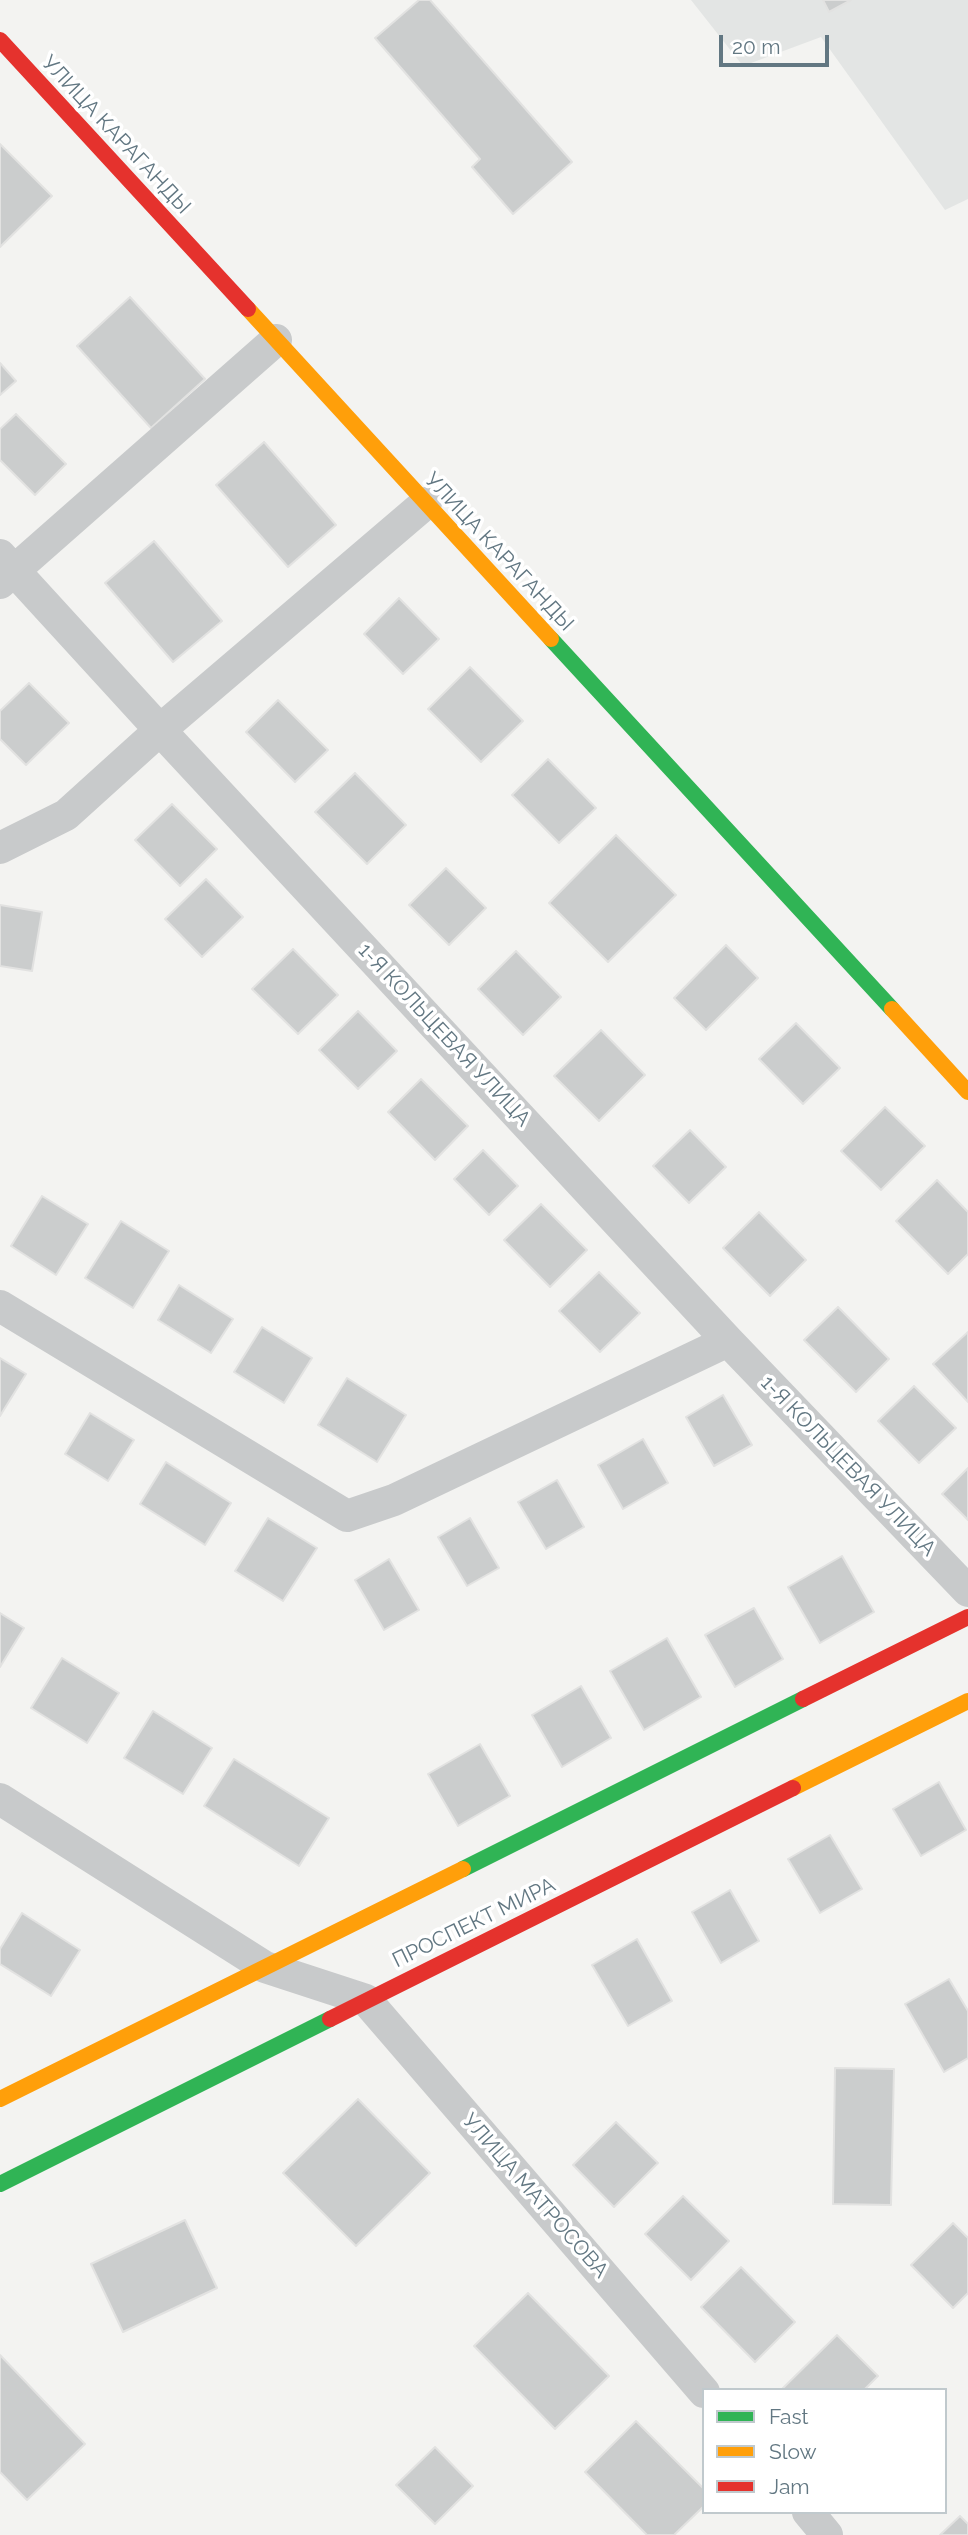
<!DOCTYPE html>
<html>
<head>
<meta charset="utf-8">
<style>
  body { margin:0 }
  #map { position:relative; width:968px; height:2535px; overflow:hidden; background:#f3f3f1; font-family:Raleway,sans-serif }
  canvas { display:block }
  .legend { position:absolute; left:702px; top:2388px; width:245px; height:126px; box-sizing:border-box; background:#fff; border:2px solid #c0c9cd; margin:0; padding:9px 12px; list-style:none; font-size:21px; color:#627782 }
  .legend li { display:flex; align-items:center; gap:14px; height:35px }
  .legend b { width:35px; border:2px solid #c0c9cd }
  .scale { position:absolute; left:719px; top:35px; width:110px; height:32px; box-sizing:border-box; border:4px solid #627782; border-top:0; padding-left:9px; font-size:21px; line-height:24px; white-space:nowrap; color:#627782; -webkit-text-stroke:5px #fff; paint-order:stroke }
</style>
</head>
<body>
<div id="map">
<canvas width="968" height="2535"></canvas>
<ul class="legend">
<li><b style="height:9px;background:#30b455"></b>Fast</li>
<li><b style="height:9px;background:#ff9f0a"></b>Slow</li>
<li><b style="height:9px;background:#e5322d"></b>Jam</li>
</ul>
<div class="scale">20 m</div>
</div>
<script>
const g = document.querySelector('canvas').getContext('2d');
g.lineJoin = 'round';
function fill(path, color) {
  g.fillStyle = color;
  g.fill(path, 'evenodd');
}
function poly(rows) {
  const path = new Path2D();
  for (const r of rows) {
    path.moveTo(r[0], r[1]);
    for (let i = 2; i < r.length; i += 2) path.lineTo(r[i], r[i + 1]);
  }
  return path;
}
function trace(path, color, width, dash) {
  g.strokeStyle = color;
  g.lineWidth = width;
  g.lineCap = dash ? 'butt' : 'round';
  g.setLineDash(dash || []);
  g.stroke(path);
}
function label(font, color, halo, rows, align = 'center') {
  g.font = font + ' Raleway,sans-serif';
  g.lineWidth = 7;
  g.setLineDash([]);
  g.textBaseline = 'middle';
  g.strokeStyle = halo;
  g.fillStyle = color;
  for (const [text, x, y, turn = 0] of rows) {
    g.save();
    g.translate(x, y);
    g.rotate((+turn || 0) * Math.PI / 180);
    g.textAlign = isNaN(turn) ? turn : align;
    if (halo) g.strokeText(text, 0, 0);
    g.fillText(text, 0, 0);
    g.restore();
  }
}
fill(poly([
  [691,0,968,0,968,199,945,210,821,37,743,66]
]), '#e3e5e4');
const building = poly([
  [419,0,430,0,572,162,513,214,472,167,480,159,375,38,419,0],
  [823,0,851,0,829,12,823,0],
  [0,144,52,196,0,247,0,144],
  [130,297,205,379,151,428,77,346,130,297],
  [0,363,16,381,0,395,0,363],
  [16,414,66,464,35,495,0,460,0,429,16,414],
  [264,442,336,525,288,567,216,485,264,442],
  [154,541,222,621,173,662,105,583,154,541],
  [399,598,439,639,403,674,364,634,399,598],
  [470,667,523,721,481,762,428,709,470,667],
  [29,683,69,723,26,765,0,739,0,711,29,683],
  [278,700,328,750,295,782,246,732,278,700],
  [548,759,596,808,559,843,512,795,548,759],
  [355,773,406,825,367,864,315,812,355,773],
  [172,804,217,849,180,886,135,840,172,804],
  [616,835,676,895,608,962,549,903,616,835],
  [446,868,486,908,449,945,409,905,446,868],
  [206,879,243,917,202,957,165,919,206,879],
  [0,905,42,912,32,971,0,966,0,905],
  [726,945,758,978,706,1030,674,998,726,945],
  [293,949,338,995,298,1034,252,989,293,949],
  [516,951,561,997,523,1035,478,989,516,951],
  [358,1011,397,1051,358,1089,319,1050,358,1011],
  [796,1023,840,1068,803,1104,759,1059,796,1023],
  [601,1030,645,1075,599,1121,554,1076,601,1030],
  [421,1079,468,1126,435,1160,388,1112,421,1079],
  [885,1107,925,1146,881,1190,841,1151,885,1107],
  [690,1130,726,1167,689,1203,653,1166,690,1130],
  [483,1150,518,1186,489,1215,454,1179,483,1150],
  [937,1180,968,1212,968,1254,948,1274,896,1221,937,1180],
  [42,1196,88,1224,56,1275,11,1246,42,1196],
  [541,1204,587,1250,550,1287,504,1240,541,1204],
  [759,1212,806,1260,770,1296,723,1248,759,1212],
  [121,1221,169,1251,133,1308,85,1278,121,1221],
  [599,1272,640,1313,600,1352,559,1311,599,1272],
  [179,1285,233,1319,211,1353,158,1320,179,1285],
  [838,1307,889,1359,856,1392,804,1340,838,1307],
  [262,1327,312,1358,284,1403,234,1372,262,1327],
  [968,1332,968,1402,933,1364,968,1332],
  [0,1358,26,1374,0,1416,0,1358],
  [347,1378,406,1415,377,1462,318,1425,347,1378],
  [914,1386,956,1428,919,1463,878,1421,914,1386],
  [723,1395,752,1445,714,1466,686,1417,723,1395],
  [90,1413,134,1440,108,1481,65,1454,90,1413],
  [643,1439,668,1483,623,1509,598,1465,643,1439],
  [166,1462,231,1503,205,1545,140,1504,166,1462],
  [968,1468,968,1520,942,1494,968,1468],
  [557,1480,584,1527,546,1549,518,1502,557,1480],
  [268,1518,317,1548,283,1601,235,1571,268,1518],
  [470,1518,499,1568,467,1586,438,1537,470,1518],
  [842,1556,874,1612,820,1643,788,1587,842,1556],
  [389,1559,419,1610,384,1630,355,1580,389,1559],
  [754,1608,783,1659,735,1687,705,1635,754,1608],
  [0,1613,24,1628,0,1667,0,1613],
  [667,1638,701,1697,644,1730,610,1671,667,1638],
  [62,1658,119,1693,87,1743,31,1708,62,1658],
  [581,1686,611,1738,562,1767,532,1715,581,1686],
  [153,1711,212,1748,183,1794,124,1758,153,1711],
  [480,1744,510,1796,458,1826,428,1774,480,1744],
  [234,1759,329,1818,299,1866,204,1806,234,1759],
  [939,1782,966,1830,921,1856,893,1809,939,1782],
  [830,1835,862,1889,820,1913,788,1859,830,1835],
  [730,1890,759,1941,721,1963,692,1912,730,1890],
  [22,1913,80,1950,51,1996,0,1964,0,1949,22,1913],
  [637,1939,672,2001,628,2026,592,1965,637,1939],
  [949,1979,968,2011,968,2058,944,2072,905,2004,949,1979],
  [835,2068,894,2069,891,2205,833,2204,835,2068],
  [358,2099,430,2173,356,2246,283,2173,358,2099],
  [616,2122,658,2163,614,2207,573,2165,616,2122],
  [683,2196,729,2241,691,2280,645,2234,683,2196],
  [185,2220,217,2288,123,2332,91,2264,185,2220],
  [953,2223,968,2238,968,2293,953,2308,911,2265,953,2223],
  [741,2267,795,2322,755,2362,701,2307,741,2267],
  [528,2293,609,2376,555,2429,474,2346,528,2293],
  [837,2335,878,2376,864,2390,781,2390,837,2335],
  [0,2355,85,2444,27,2500,0,2472,0,2355],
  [636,2421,704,2489,704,2506,674,2535,647,2535,585,2472,636,2421],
  [435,2447,473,2486,435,2524,396,2485,435,2447],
  [960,2516,968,2524,968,2535,940,2535,960,2516]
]);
fill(building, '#cbcdcd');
trace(building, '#e2e2e1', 2);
trace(poly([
  [0,555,160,730,728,1341,968,1591],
  [0,583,276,340],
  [0,848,66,815,160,730,426,503],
  [0,1306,347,1516,394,1500,728,1341],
  [0,1799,265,1967,366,2000,704,2392],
  [808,2512,827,2535]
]), '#c8cacb', 32);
trace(poly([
  [551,639,892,1009],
  [463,1869,803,1699],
  [0,2184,330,2019]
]), '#30b455', 16);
trace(poly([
  [248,309,551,639],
  [892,1009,968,1092],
  [793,1788,968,1701],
  [0,2099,463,1869]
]), '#ff9f0a', 16);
trace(poly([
  [0,40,248,309],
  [803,1699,968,1617],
  [330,2019,793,1788]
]), '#e5322d', 16);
label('21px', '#627782', '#fff', [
  ["УЛИЦА КАРАГАНДЫ",116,135,47],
  ["УЛИЦА КАРАГАНДЫ",499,552,47],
  ["1-Я КОЛЬЦЕВАЯ УЛИЦА",444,1035,47],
  ["1-Я КОЛЬЦЕВАЯ УЛИЦА",848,1466,46],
  ["ПРОСПЕКТ МИРА",474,1923,-26],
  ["УЛИЦА МАТРОСОВА",535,2196,49]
]);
</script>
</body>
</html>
